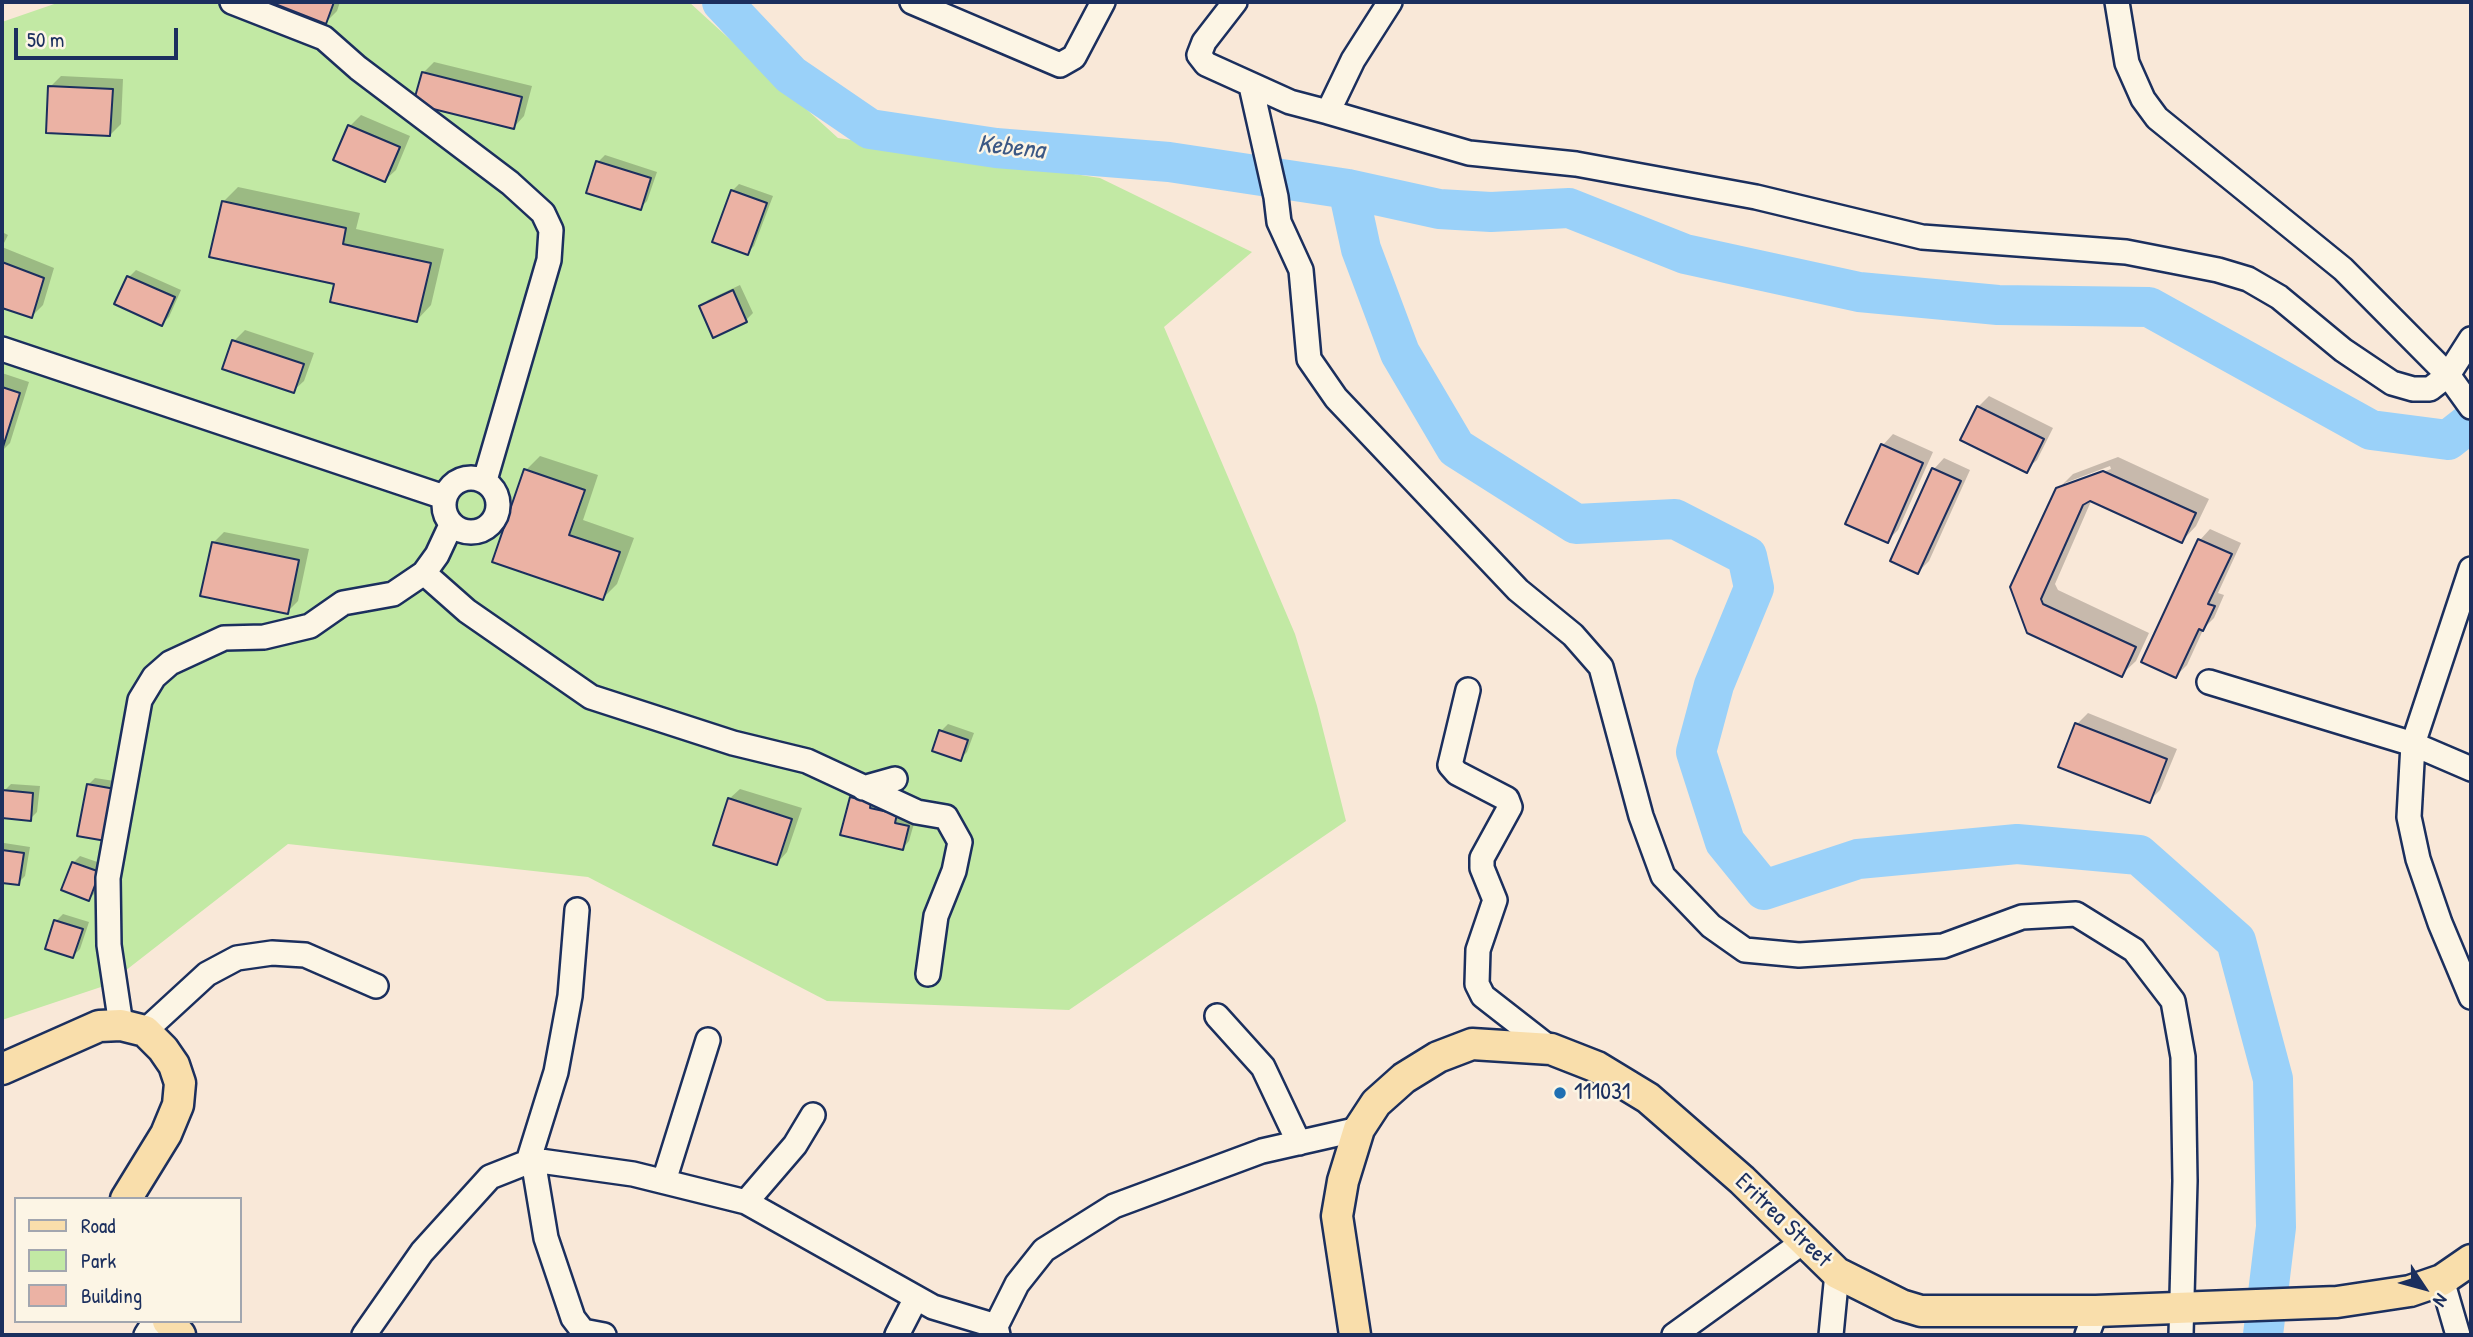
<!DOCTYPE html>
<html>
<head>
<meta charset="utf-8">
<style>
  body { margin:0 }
  #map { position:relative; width:2473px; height:1337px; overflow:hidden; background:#f9e8d8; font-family:"Patrick Hand",sans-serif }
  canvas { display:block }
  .frame { position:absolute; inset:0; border:4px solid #1b2f5e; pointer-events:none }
  .legend { position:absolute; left:14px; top:1197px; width:228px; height:126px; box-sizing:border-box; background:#fcf5e5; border:2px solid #a2a6af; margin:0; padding:9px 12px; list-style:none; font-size:21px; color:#1b2f5e }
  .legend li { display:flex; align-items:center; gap:14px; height:35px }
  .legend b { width:35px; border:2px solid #a2a6af }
  .north { position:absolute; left:2389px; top:1253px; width:70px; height:70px; -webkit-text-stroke:5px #fcf5e5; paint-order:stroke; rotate:126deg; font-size:19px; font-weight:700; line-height:28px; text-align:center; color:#1b2f5e }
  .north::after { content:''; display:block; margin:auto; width:24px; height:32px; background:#1b2f5e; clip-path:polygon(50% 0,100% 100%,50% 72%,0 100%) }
  .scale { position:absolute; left:14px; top:28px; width:164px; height:32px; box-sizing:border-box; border:4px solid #1b2f5e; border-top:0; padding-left:9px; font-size:21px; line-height:24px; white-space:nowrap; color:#1b2f5e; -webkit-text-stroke:5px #fcf5e5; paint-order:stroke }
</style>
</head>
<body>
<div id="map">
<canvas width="2473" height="1337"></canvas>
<div class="frame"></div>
<ul class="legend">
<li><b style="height:9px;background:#f9deab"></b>Road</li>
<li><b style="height:19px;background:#c2e9a4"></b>Park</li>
<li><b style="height:19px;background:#ebb2a4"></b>Building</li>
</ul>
<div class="north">N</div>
<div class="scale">50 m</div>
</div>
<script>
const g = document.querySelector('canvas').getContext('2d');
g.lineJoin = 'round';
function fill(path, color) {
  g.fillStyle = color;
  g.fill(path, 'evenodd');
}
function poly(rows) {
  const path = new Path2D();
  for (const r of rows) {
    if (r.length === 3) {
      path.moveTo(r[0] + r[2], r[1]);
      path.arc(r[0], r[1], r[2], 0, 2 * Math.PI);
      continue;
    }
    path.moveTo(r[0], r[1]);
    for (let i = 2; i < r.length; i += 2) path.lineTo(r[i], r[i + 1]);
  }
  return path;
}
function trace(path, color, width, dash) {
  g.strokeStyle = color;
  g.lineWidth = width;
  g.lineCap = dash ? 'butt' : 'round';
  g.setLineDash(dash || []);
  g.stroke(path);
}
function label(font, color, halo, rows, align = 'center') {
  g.font = font + ' "Patrick Hand",sans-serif';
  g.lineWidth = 5;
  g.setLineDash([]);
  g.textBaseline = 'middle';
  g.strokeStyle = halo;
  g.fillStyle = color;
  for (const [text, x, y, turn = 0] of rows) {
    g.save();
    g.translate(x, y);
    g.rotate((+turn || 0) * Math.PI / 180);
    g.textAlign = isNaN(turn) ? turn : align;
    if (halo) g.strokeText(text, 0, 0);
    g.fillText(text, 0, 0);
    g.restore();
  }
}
fill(poly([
  [60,2,689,2,838,138,1100,178,1252,252,1164,327,1295,634,1317,706,1346,821,1069,1010,827,1001,588,877,288,844,107,985,2,1020,2,22]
]), '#c2e9a4');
fill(poly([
  [275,2,340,2,337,11,326,22],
  [434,62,532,86,524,116,514,127,423,73],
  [61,76,123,79,121,124,110,135,50,87],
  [361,115,410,136,396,170,385,180,336,160,350,126],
  [605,155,657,172,647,201,640,208,598,162],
  [739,184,773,196,754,246,747,253,732,191],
  [238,187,360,213,356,229,444,249,431,305,417,320,336,282,223,202],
  [2,232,8,235,2,247,54,268,43,305,32,316,2,306],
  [136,270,181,290,169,317,162,324,117,303,129,277],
  [740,285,753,313,746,320,714,335,701,307,708,300],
  [245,330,314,353,304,381,293,391,234,341],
  [2,373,29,382,10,443,2,451],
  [1989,396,2053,428,2037,460,2026,470,1978,407],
  [1893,434,1933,452,1898,530,1887,541,1883,445],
  [540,456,598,475,583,520,634,538,617,584,603,598,526,470],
  [2118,457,2209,499,2196,526,2182,541,2092,499,2055,584,2058,590,2149,633,2136,661,2121,675,2028,631,2058,489,2073,474],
  [2110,466,2111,469,2065,487,2065,483],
  [1944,458,1970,470,1929,561,1918,572,1934,469],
  [2210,529,2241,543,2218,593,2224,595,2214,618,2204,628,2187,665,2176,676,2200,540],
  [224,532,309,549,298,601,287,612,213,543],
  [2088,713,2177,749,2160,790,2149,801,2077,724],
  [948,724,974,733,967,752,960,759,941,731],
  [95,778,121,782,105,840,88,785],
  [11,784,40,786,37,812,30,819,2,816,4,791],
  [740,789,802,808,787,852,777,863,729,799],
  [859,791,915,820,909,841,903,848,852,797],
  [4,843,30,847,25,876,18,883,2,881],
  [80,856,106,865,96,892,89,899,73,863],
  [63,914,89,922,80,949,73,956,56,921]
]), '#0003');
trace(poly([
  [722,2,791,75,870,129,996,148,1169,162,1348,189,1439,209,1491,212,1569,208,1685,254,1859,292,1998,305,2149,307,2371,430,2448,440,2471,422],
  [1348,189,1361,249,1400,353,1456,448,1576,524,1675,519,1747,556,1754,588,1714,685,1696,752,1725,842,1764,890,1858,859,2017,844,2139,855,2236,941,2273,1079,2276,1227,2263,1335]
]), '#9ad1f9', 40);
const building = poly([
  [270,2,334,2,326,24,270,2],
  [422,72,522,97,514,129,413,104,422,72],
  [48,86,113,89,110,136,46,133,48,86],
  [348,125,400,147,385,182,333,160,348,125],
  [596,161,651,178,641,210,586,193,596,161],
  [731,190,767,203,748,255,712,242,731,190],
  [222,201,346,228,343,244,431,263,417,322,330,302,334,284,209,257,222,201],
  [2,262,44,278,32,318,2,308,2,262],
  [127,276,175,297,162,326,114,304,127,276],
  [733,290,747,322,713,338,699,306,733,290],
  [232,340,304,364,294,393,222,369,232,340],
  [2,387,20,393,2,450,2,387],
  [1977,406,2044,439,2027,473,1960,440,1977,406],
  [1881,444,1923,463,1888,543,1845,524,1881,444],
  [1932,468,1961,481,1918,574,1890,561,1932,468],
  [524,469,585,490,569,535,620,552,603,600,492,562,524,469],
  [2103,471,2196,513,2182,543,2090,501,2083,505,2041,599,2043,604,2136,647,2122,677,2027,633,2010,587,2056,488,2103,471],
  [2198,539,2232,554,2208,604,2215,606,2203,631,2199,629,2176,678,2141,662,2198,539],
  [212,542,299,560,288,614,200,596,212,542],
  [2075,723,2167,759,2150,803,2058,767,2075,723],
  [939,730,968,740,961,761,932,751,939,730],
  [87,784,115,789,106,841,77,836,87,784],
  [2,790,33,793,31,821,2,818,2,790],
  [850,797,871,802,870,808,897,814,895,823,909,826,903,850,840,835,850,797],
  [728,798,792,819,777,865,713,845,728,798],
  [2,850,24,853,19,885,2,883,2,850],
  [72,862,100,872,89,901,61,890,72,862],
  [54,920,83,929,73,958,45,949,54,920]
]);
fill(building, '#ebb2a4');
trace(building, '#1b2f5e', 2);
const minor = poly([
  [232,2,324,38,358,68,510,183,543,213,551,230,549,260,485,480],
  [912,2,1060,65,1074,57,1103,2],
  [1235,2,1204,42,1199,55,1206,64,1290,102,1328,112,1353,60,1390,2],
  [2117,2,2127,63,2143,99,2157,118,2343,269,2448,375,2471,407],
  [1251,86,1276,197,1279,222,1301,270,1309,359,1336,398,1518,590,1573,635,1601,667,1641,816,1663,876,1711,926,1745,950,1799,955,1943,946,2022,917,2076,914,2134,950,2173,1001,2183,1057,2185,1181,2181,1335],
  [1328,112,1469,153,1576,164,1756,197,1922,237,2126,252,2218,270,2248,279,2279,297,2343,350,2392,383,2413,389,2430,389,2448,375,2471,339],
  [2,349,444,497],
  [471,505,27],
  [2471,569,2413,744,2409,817,2418,859,2440,923,2471,997],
  [424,573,467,611,591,697,733,743,807,761,917,812,946,817,960,842,954,871,936,916,928,974],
  [2209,682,2413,744,2471,769],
  [1468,690,1450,765,1457,773,1507,799,1510,807,1482,858,1482,868,1495,900,1478,950,1477,984,1483,996,1551,1049],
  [863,788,895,779],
  [1217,1016,1263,1067,1299,1143],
  [121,1025,109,945,108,878,140,700,154,677,170,663,224,638,264,637,310,626,343,603,393,594,424,573,437,555,451,525],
  [145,1031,207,974,237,958,272,953,305,955,376,986],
  [533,1160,546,1238,573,1318,583,1331,604,1335],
  [528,1162,556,1072,570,996,577,910],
  [664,1181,708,1040],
  [746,1202,795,1145,813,1115],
  [2442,1280,2458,1335],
  [146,1335,155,1321],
  [364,1335,422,1252,490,1177,533,1160,633,1174,746,1202,933,1307,996,1326],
  [897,1335,916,1298],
  [998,1335,996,1326,1017,1284,1044,1250,1114,1206,1262,1151,1359,1129],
  [1674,1335,1803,1242],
  [1831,1335,1837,1273],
  [2087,1335,2096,1311]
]);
const major = poly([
  [2,1069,99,1026,121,1025,145,1031,163,1049,174,1065,180,1083,178,1105,166,1134,126,1199],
  [168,1321,180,1335],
  [1355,1335,1337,1216,1343,1181,1359,1129,1376,1103,1404,1078,1438,1057,1472,1044,1551,1049,1597,1067,1648,1098,1742,1180,1837,1273,1901,1305,1921,1311,2096,1311,2337,1302,2410,1291,2442,1280,2471,1260]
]);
trace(minor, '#1b2f5e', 28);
trace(major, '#1b2f5e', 35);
trace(minor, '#fcf5e5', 23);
trace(major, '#f9deab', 30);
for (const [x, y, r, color] of [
  [1560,1093,7,"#1f6fb2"]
]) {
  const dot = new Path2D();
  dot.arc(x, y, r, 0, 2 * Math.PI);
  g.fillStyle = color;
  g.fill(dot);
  trace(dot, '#fcf5e5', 2.5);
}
label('24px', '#1b2f5e', '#fcf5e5', [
  ["111031",1574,1093]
], 'left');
label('24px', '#1b2f5e', '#fcf5e5', [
  ["Eritrea Street",1783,1221,44]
]);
label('italic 26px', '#3b5885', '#fcf5e5', [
  ["Kebena",1011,148,6]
]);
</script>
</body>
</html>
